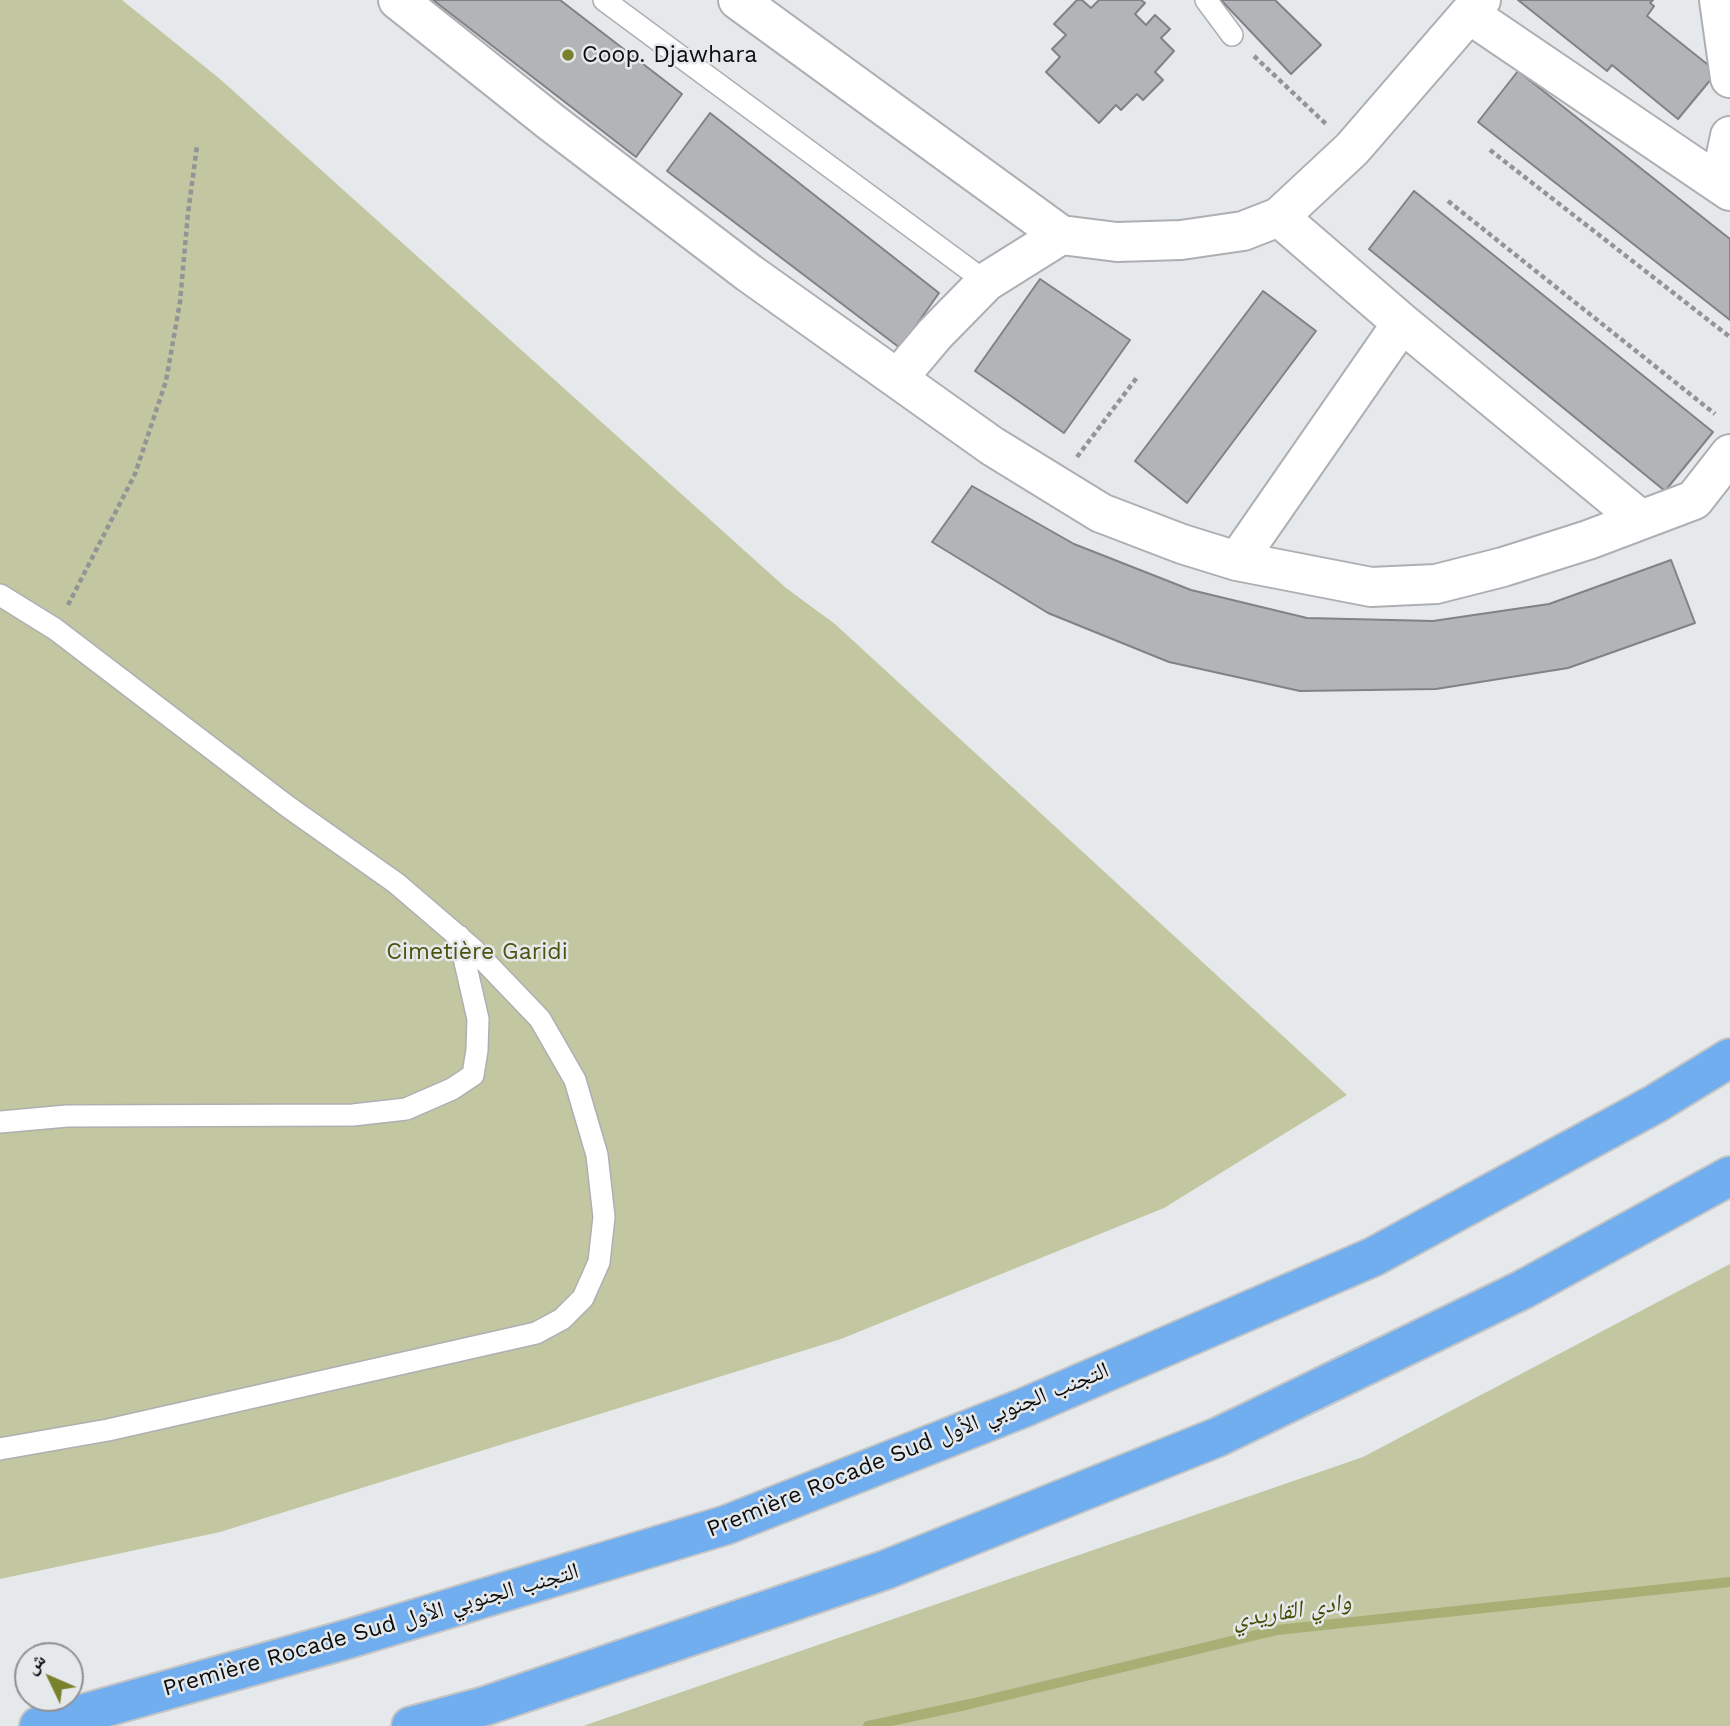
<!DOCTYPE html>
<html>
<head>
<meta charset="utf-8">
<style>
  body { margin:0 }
  #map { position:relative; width:1730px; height:1726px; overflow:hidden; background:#e6e9eb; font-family:"Work Sans","Noto Naskh Arabic",sans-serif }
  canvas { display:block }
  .north { position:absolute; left:14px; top:1642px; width:70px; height:70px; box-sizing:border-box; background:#e6e9eb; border:2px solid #8f9193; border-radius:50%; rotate:314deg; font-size:19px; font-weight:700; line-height:28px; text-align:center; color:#0c0d0e }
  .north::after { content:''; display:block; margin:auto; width:24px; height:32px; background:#7a812d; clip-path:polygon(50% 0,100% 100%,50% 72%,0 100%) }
</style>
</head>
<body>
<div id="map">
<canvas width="1730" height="1726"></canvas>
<div class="north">ش</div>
</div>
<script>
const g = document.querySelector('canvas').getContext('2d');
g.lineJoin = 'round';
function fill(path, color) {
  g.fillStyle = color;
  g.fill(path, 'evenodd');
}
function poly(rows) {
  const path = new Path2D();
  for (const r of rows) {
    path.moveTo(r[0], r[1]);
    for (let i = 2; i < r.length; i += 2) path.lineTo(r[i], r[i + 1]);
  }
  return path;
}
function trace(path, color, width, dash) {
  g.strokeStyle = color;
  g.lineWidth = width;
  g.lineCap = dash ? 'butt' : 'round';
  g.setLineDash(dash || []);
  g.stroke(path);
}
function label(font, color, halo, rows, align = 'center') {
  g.font = font + ' "Work Sans","Noto Naskh Arabic",sans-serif';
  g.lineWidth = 5;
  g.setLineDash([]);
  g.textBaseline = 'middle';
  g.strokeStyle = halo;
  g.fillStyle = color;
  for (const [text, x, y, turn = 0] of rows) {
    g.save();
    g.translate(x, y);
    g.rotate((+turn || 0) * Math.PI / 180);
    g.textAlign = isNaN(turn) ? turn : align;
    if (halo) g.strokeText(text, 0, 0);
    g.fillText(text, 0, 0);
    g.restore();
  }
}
fill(poly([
  [0,0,122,0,220,79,786,588,835,624,1347,1095,1164,1208,841,1339,220,1532,0,1579],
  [1730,1264,1730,1726,583,1726,1363,1457]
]), '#c2c7a1');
trace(poly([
  [868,1726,970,1704,1277,1630,1730,1582]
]), '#a7af75', 10);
const building = poly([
  [433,0,560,0,682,94,636,157,433,0],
  [1077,0,1082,0,1091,8,1099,0,1141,0,1145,3,1135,14,1146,25,1155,15,1170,29,1161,38,1174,51,1155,72,1163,80,1143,100,1137,94,1121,110,1116,105,1099,123,1046,72,1060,57,1052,49,1066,35,1054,24,1077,0],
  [1221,0,1275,0,1321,45,1291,74,1221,0],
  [1518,0,1653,0,1650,3,1654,6,1647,16,1717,72,1678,119,1612,65,1607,71,1518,0],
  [1518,71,1730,239,1730,320,1478,122,1518,71],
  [710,113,939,293,900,348,667,171,710,113],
  [1414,191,1713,432,1665,491,1369,249,1414,191],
  [1040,279,1130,340,1064,433,975,371,1040,279],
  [1263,291,1316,331,1187,503,1135,461,1263,291],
  [972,486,1074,544,1191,590,1307,618,1433,621,1549,604,1671,560,1695,623,1568,668,1436,689,1300,691,1169,662,1048,613,932,542,972,486]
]);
fill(building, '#b2b4b7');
trace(building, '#808285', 2);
const lane = poly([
  [604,0,986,282],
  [1206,0,1232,35],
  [0,595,55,629,287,806,396,883,473,949,540,1019,575,1080,597,1155,604,1217,599,1262,583,1298,562,1319,536,1333,108,1430,0,1449],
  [0,1122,67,1116,353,1115,406,1109,452,1089,473,1075,477,1050,478,1019,459,936]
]);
const street = poly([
  [398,0,551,122,749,273,992,446,1101,513,1182,544,1237,561,1402,323,1279,217],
  [738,0,1061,235,1117,242,1181,240,1243,231,1279,217,1352,149,1481,0],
  [1719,0,1730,78],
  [1469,14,1730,191],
  [1720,183,1730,136],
  [1402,323,1641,520],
  [898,378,935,334,986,282,1061,235],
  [1237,561,1371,587,1436,584,1503,567,1588,540,1694,500,1730,454]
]);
const highway = poly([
  [39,1726,348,1639,726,1525,1023,1408,1373,1257,1655,1104,1730,1058],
  [411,1726,485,1706,885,1570,1218,1437,1522,1290,1730,1176]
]);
trace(lane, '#adafb2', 24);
trace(street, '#adafb2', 42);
trace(highway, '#c5c5c5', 42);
trace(poly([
  [1254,56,1326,124],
  [1490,150,1730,337],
  [1448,201,1715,414],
  [1077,457,1138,376],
  [68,605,135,474,166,381,180,302,188,213,197,146]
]), '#929496', 4.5, [5, 3.5]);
trace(lane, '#fff', 21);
trace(street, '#fff', 38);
trace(highway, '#71aeef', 38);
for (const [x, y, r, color] of [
  [568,55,7,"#7a812d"]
]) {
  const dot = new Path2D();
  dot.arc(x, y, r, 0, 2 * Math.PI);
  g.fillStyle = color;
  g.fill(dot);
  trace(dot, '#e6e9eb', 2.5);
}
label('23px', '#0c0d0e', '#e6e9eb', [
  ["Coop. Djawhara",582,55]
], 'left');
label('23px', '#4d520e', '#e6e9eb', [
  ["Cimetière Garidi",477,952]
]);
label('23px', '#0c0d0e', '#e6e9eb', [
  ["Première Rocade Sud التجنب الجنوبي الأول",908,1450,-22],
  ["Première Rocade Sud التجنب الجنوبي الأول",371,1630,-16]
]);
label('italic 24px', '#464b04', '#e6e9eb', [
  ["وادي القاريدي",1292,1611,-9]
]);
</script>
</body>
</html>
